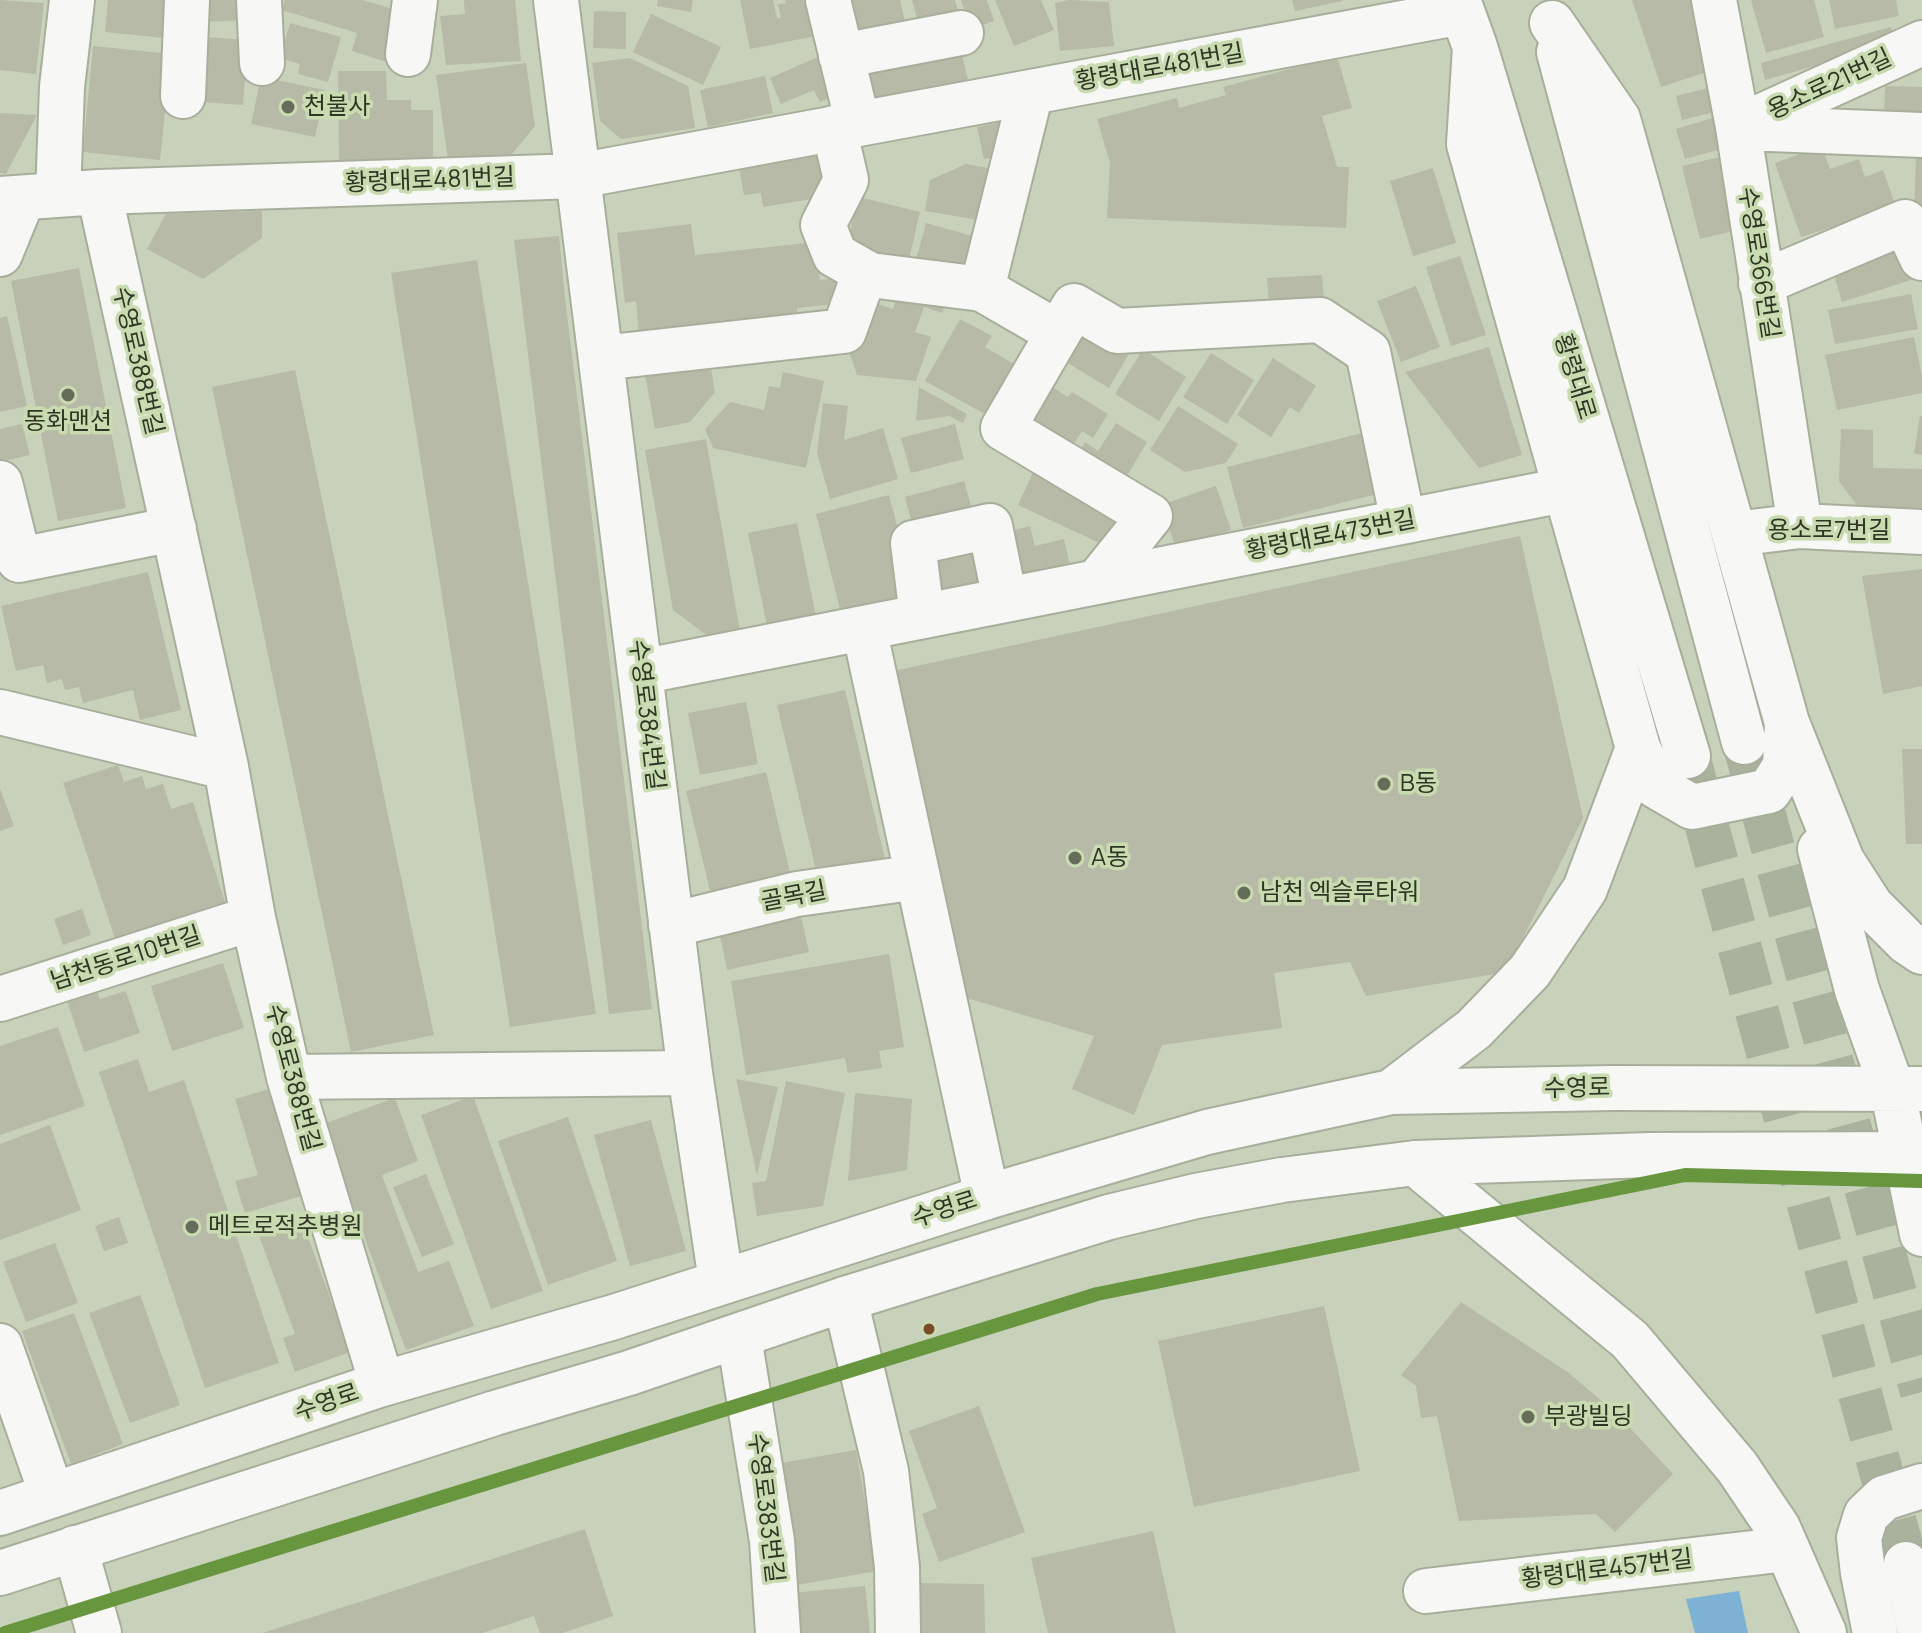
<!DOCTYPE html>
<html>
<head>
<meta charset="utf-8">
<style>
  body { margin:0 }
  canvas { display:block; background:#c8d1ba }
</style>
</head>
<body>
<canvas width="1922" height="1633"></canvas>
<script>
const g = document.querySelector('canvas').getContext('2d');
g.lineJoin = 'round';
function fill(path, color) {
  g.fillStyle = color;
  g.fill(path, 'evenodd');
}
function poly(rows) {
  const path = new Path2D();
  for (const r of rows) {
    path.moveTo(r[0], r[1]);
    for (let i = 2; i < r.length; i += 2) path.lineTo(r[i], r[i + 1]);
  }
  return path;
}
function trace(path, color, width, dash) {
  g.strokeStyle = color;
  g.lineWidth = width;
  g.lineCap = dash ? 'butt' : 'round';
  g.setLineDash(dash || []);
  g.stroke(path);
}
function label(font, color, halo, rows, align = 'center') {
  g.font = font + ' Manrope,"Noto Sans KR",sans-serif';
  g.lineWidth = 7;
  g.setLineDash([]);
  g.textBaseline = 'middle';
  g.strokeStyle = halo;
  g.fillStyle = color;
  for (const [text, x, y, turn = 0] of rows) {
    g.save();
    g.translate(x, y);
    g.rotate((+turn || 0) * Math.PI / 180);
    g.textAlign = isNaN(turn) ? turn : align;
    if (halo) g.strokeText(text, 0, 0);
    g.fillText(text, 0, 0);
    g.restore();
  }
}
fill(poly([
  [1739,1591,1748,1633,1695,1633,1686,1599]
]), '#7eb2d5');
fill(poly([
  [0,0,44,3,36,74,0,70],
  [108,0,177,0,174,39,105,32],
  [199,0,249,0,250,20,200,22],
  [285,0,363,0,403,12,387,62,352,51,357,33,282,10],
  [464,0,515,0,521,61,446,65,440,16,465,14],
  [658,0,693,0,691,12,657,6],
  [740,0,773,0,777,18,781,18,778,4,786,3,785,0,815,0,821,35,750,49],
  [840,0,900,0,908,34,850,47],
  [912,0,955,0,962,25,922,36],
  [961,0,987,0,994,21,971,29],
  [995,0,1041,0,1054,30,1014,46],
  [1069,0,1109,2,1114,46,1060,51,1055,3],
  [1292,0,1342,0,1342,1,1295,11],
  [1632,0,1693,0,1716,69,1661,87],
  [1751,0,1814,0,1824,37,1766,53],
  [1829,0,1896,0,1899,16,1835,29],
  [594,11,626,12,626,49,593,48],
  [651,14,721,47,703,85,633,52],
  [290,23,341,37,328,82,298,74,300,64,280,58],
  [1891,27,1896,43,1765,80,1761,63],
  [205,37,248,40,243,105,200,102],
  [959,42,971,93,866,118,854,66],
  [93,46,171,54,160,160,83,152],
  [820,56,837,94,820,102,814,90,781,104,770,78],
  [1337,56,1352,108,1322,116,1337,167,1349,167,1346,228,1107,218,1110,163,1097,119,1177,98,1179,108,1226,95,1223,87],
  [630,58,688,86,695,128,621,139,600,121,592,63],
  [526,63,535,126,512,154,448,160,436,75],
  [338,71,386,71,387,100,411,100,411,110,433,110,433,164,339,164],
  [765,76,773,113,708,127,700,90],
  [261,77,325,90,315,137,251,124],
  [1885,86,1922,87,1922,114,1884,113],
  [1712,87,1718,111,1682,120,1676,96],
  [0,113,37,115,6,174,0,173],
  [1716,117,1725,148,1685,159,1676,129],
  [1006,121,1012,153,984,159,977,127],
  [1822,146,1830,169,1859,159,1865,177,1883,170,1898,213,1832,237,1829,228,1801,237,1775,163],
  [823,149,830,196,763,207,761,193,744,195,738,163],
  [1728,155,1746,228,1700,239,1682,166],
  [1916,157,1922,158,1922,216,1914,216],
  [966,164,999,170,991,222,925,211,930,180],
  [1433,168,1456,243,1413,256,1390,181],
  [859,197,920,212,908,264,845,249],
  [262,211,262,238,203,279,147,249,166,214],
  [926,223,990,241,978,285,914,267],
  [691,224,695,255,816,242,820,280,840,278,843,303,797,308,799,321,639,333,636,301,625,303,617,233],
  [559,236,565,298,652,1009,609,1014,514,240],
  [1898,240,1911,280,1842,302,1830,261],
  [1460,256,1486,335,1451,346,1426,267],
  [477,260,596,1014,510,1027,391,273],
  [79,268,126,508,58,521,11,281],
  [1322,275,1325,312,1270,316,1267,278],
  [902,282,947,297,942,313,924,307,915,332,931,337,916,381,857,375,845,340,869,332,878,304,893,309],
  [1416,286,1440,347,1401,362,1377,301],
  [1911,294,1918,329,1835,344,1828,310],
  [7,316,27,406,0,412,0,318],
  [960,319,992,336,985,347,1021,368,992,418,925,381],
  [1083,332,1131,350,1109,388,1066,362],
  [1914,337,1922,376,1922,393,1837,410,1825,355],
  [1489,347,1522,455,1479,468,1405,372],
  [1143,349,1186,377,1159,421,1115,394],
  [1211,353,1254,380,1227,424,1183,397],
  [709,357,715,392,690,422,655,429,644,369],
  [1273,358,1316,386,1299,413,1290,407,1271,437,1237,415],
  [295,370,434,1035,351,1052,212,387],
  [783,372,824,381,806,468,713,448,705,429,730,402,764,410,769,386,780,388],
  [1049,385,1068,397,1072,392,1108,414,1093,438,1082,431,1069,452,1040,434,1030,414],
  [919,387,967,414,963,423,949,416,916,421],
  [823,403,848,406,844,440,883,428,898,479,830,499,817,453],
  [1178,406,1238,444,1226,463,1185,472,1150,450],
  [1920,416,1922,416,1922,455,1914,453],
  [1116,423,1147,442,1121,486,1079,453,1085,442,1098,451],
  [22,424,30,455,0,462,0,429],
  [955,424,964,459,911,473,901,438],
  [1841,429,1873,430,1873,468,1922,469,1922,508,1858,507,1839,481],
  [1370,431,1385,492,1243,528,1227,467],
  [706,439,740,631,709,637,673,610,645,450],
  [1034,470,1124,512,1108,547,1018,505],
  [964,481,975,520,915,535,905,497],
  [1216,486,1231,530,1176,548,1161,505],
  [889,495,916,598,842,617,816,514],
  [797,523,817,621,768,631,748,533],
  [1030,526,1035,546,1064,539,1071,570,1019,583,1007,532],
  [1520,536,1583,818,1506,972,1366,996,1350,962,1274,973,1282,1028,1162,1045,1134,1115,1072,1089,1094,1036,967,998,889,672],
  [982,539,992,585,940,597,930,551],
  [1922,569,1922,686,1883,694,1862,576],
  [148,572,181,710,140,720,133,690,83,703,79,687,65,690,62,679,47,683,43,665,16,671,1,606],
  [845,690,887,868,819,883,777,705],
  [746,702,758,764,700,775,688,713],
  [1902,749,1922,749,1922,844,1906,844],
  [118,765,124,782,142,776,146,789,163,784,171,809,193,802,225,902,115,938,63,783],
  [766,772,792,881,712,899,686,791],
  [0,789,14,826,0,831],
  [798,903,809,952,727,970,717,920],
  [82,909,91,935,63,945,54,919],
  [889,954,904,1047,879,1051,882,1068,848,1073,845,1058,746,1075,731,981],
  [223,963,244,1028,172,1051,151,986],
  [97,991,100,999,126,991,140,1033,84,1052,67,1001],
  [58,1027,85,1106,0,1135,0,1046],
  [138,1059,149,1092,184,1080,279,1363,205,1388,99,1072],
  [736,1079,778,1087,757,1175],
  [786,1081,845,1093,823,1206,757,1216,752,1183,766,1181],
  [269,1089,301,1196,245,1213,235,1181,258,1175,235,1099],
  [855,1093,912,1099,907,1170,848,1181],
  [473,1096,543,1291,491,1309,421,1115],
  [395,1098,418,1161,382,1175,418,1272,449,1261,474,1326,406,1350,323,1124],
  [568,1117,617,1261,548,1285,498,1141],
  [651,1120,686,1251,630,1266,594,1135],
  [50,1125,81,1210,0,1240,0,1144],
  [426,1174,454,1244,422,1257,393,1187],
  [119,1217,128,1243,104,1251,95,1226],
  [301,1218,350,1352,295,1372,283,1338,295,1334,258,1233],
  [55,1243,78,1303,26,1322,3,1262],
  [140,1295,180,1405,130,1423,89,1313],
  [1461,1302,1569,1373,1617,1414,1673,1474,1615,1532,1596,1514,1459,1521,1437,1416,1421,1418,1416,1386,1401,1375],
  [1324,1306,1360,1471,1194,1507,1158,1341],
  [74,1313,123,1444,71,1464,22,1331],
  [979,1406,1025,1532,939,1562,922,1514,937,1508,909,1431],
  [856,1450,877,1571,797,1585,776,1464],
  [585,1529,613,1616,562,1633,540,1633,534,1616,482,1633,263,1633],
  [1153,1531,1176,1633,1048,1633,1031,1558],
  [914,1583,984,1584,985,1633,914,1633],
  [865,1586,870,1633,796,1633,791,1593]
]), '#b6baa7');
trace(poly([
  [1744,742,1922,1392],
  [1688,756,1906,1564]
]), '#a9b29c', 44, [44, 22]);
const minor = poly([
  [259,0,262,63],
  [556,0,690,1073,721,1281],
  [828,0,858,124],
  [1714,0,1738,127,1800,526],
  [408,54,415,0],
  [841,56,961,33],
  [183,96,187,0],
  [1738,127,1922,43],
  [834,128,846,180,823,225,835,255,870,275,982,289,1058,333],
  [1745,128,1922,135],
  [99,192,226,767,253,918,289,1077,382,1384],
  [58,195,62,87,72,0],
  [0,199,99,192,578,176,1462,12],
  [0,254,23,198],
  [1761,283,1905,222,1922,258],
  [982,289,1031,92],
  [601,358,844,331,865,272],
  [0,483,19,560,174,529],
  [1735,534,1800,526,1922,532],
  [1097,582,1150,516,1003,428,1074,306,1117,331,1320,320,1368,352,1403,521],
  [922,616,913,543,990,526,1005,600],
  [864,628,987,1197],
  [640,672,1564,490],
  [0,712,226,767],
  [671,925,797,894,918,877],
  [0,999,253,918],
  [289,1077,690,1073],
  [845,1299,886,1471,897,1567,898,1633],
  [739,1337,772,1541,778,1633],
  [0,1346,52,1495],
  [75,1548,99,1633],
  [1426,1591,1787,1549]
]);
const major = poly([
  [1458,0,1475,47,1688,756],
  [1552,23,1618,119,1787,723,1842,861,1871,906,1907,942,1922,952],
  [1559,52,1744,742],
  [1638,748,1656,786,1692,807,1769,791,1785,766,1787,724],
  [1820,849,1857,990,1892,1088,1922,1234],
  [1391,1092,1474,1029,1530,971,1585,889,1638,748,1469,144,1475,47],
  [1415,1163,1630,1340,1737,1467,1778,1528,1824,1633],
  [0,1513,382,1384,614,1317,987,1197,1207,1132,1391,1092,1613,1088,1922,1089],
  [1906,1564,1920,1633],
  [0,1573,495,1413,629,1373,845,1299,1109,1217,1196,1196,1282,1180,1415,1163,1649,1155,1922,1154],
  [1875,1633,1863,1573,1859,1538,1866,1515,1884,1498,1922,1486]
]);
trace(minor, '#a7af9c', 48);
trace(major, '#a7af9c', 48);
trace(minor, '#f7f8f5', 44);
trace(major, '#f7f8f5', 44);
trace(poly([
  [5,1633,1097,1294,1685,1175,1922,1181]
]), '#68963e', 14);
for (const [x, y, r, color] of [
  [288,107,8,"#656c59"],
  [68,395,8,"#656c59"],
  [1384,784,8,"#656c59"],
  [1075,858,8,"#656c59"],
  [1244,893,8,"#656c59"],
  [192,1227,8,"#656c59"],
  [929,1329,7,"#7a4b2a"],
  [1528,1417,8,"#656c59"]
]) {
  const dot = new Path2D();
  dot.arc(x, y, r, 0, 2 * Math.PI);
  g.fillStyle = color;
  g.fill(dot);
  trace(dot, '#c9dbb0', 3);
}
label('24px', '#2f3625', '#c9dbb0', [
  ["황령대로481번길",1160,68,-10],
  ["용소로21번길",1830,85,-25],
  ["황령대로481번길",430,181,-2],
  ["수영로366번길",1758,263,81],
  ["수영로388번길",137,361,77],
  ["황령대로",1574,377,73],
  ["용소로7번길",1829,531],
  ["황령대로473번길",1331,536,-11],
  ["수영로384번길",646,715,83],
  ["골목길",794,897,-11],
  ["남천동로10번길",126,959,-18],
  ["수영로388번길",292,1078,75],
  ["수영로",1577,1089,-1],
  ["수영로",945,1210,-18],
  ["수영로",327,1403,-19],
  ["수영로383번길",765,1508,83],
  ["황령대로457번길",1607,1570,-7]
]);
label('24px', '#2f3625', '#c9dbb0', [
  ["천불사",304,107],
  ["동화맨션",68,422,"center"],
  ["B동",1400,784],
  ["A동",1091,858],
  ["남천 엑슬루타워",1260,893],
  ["메트로적추병원",208,1227],
  ["부광빌딩",1544,1417]
], 'left');
</script>
</body>
</html>
